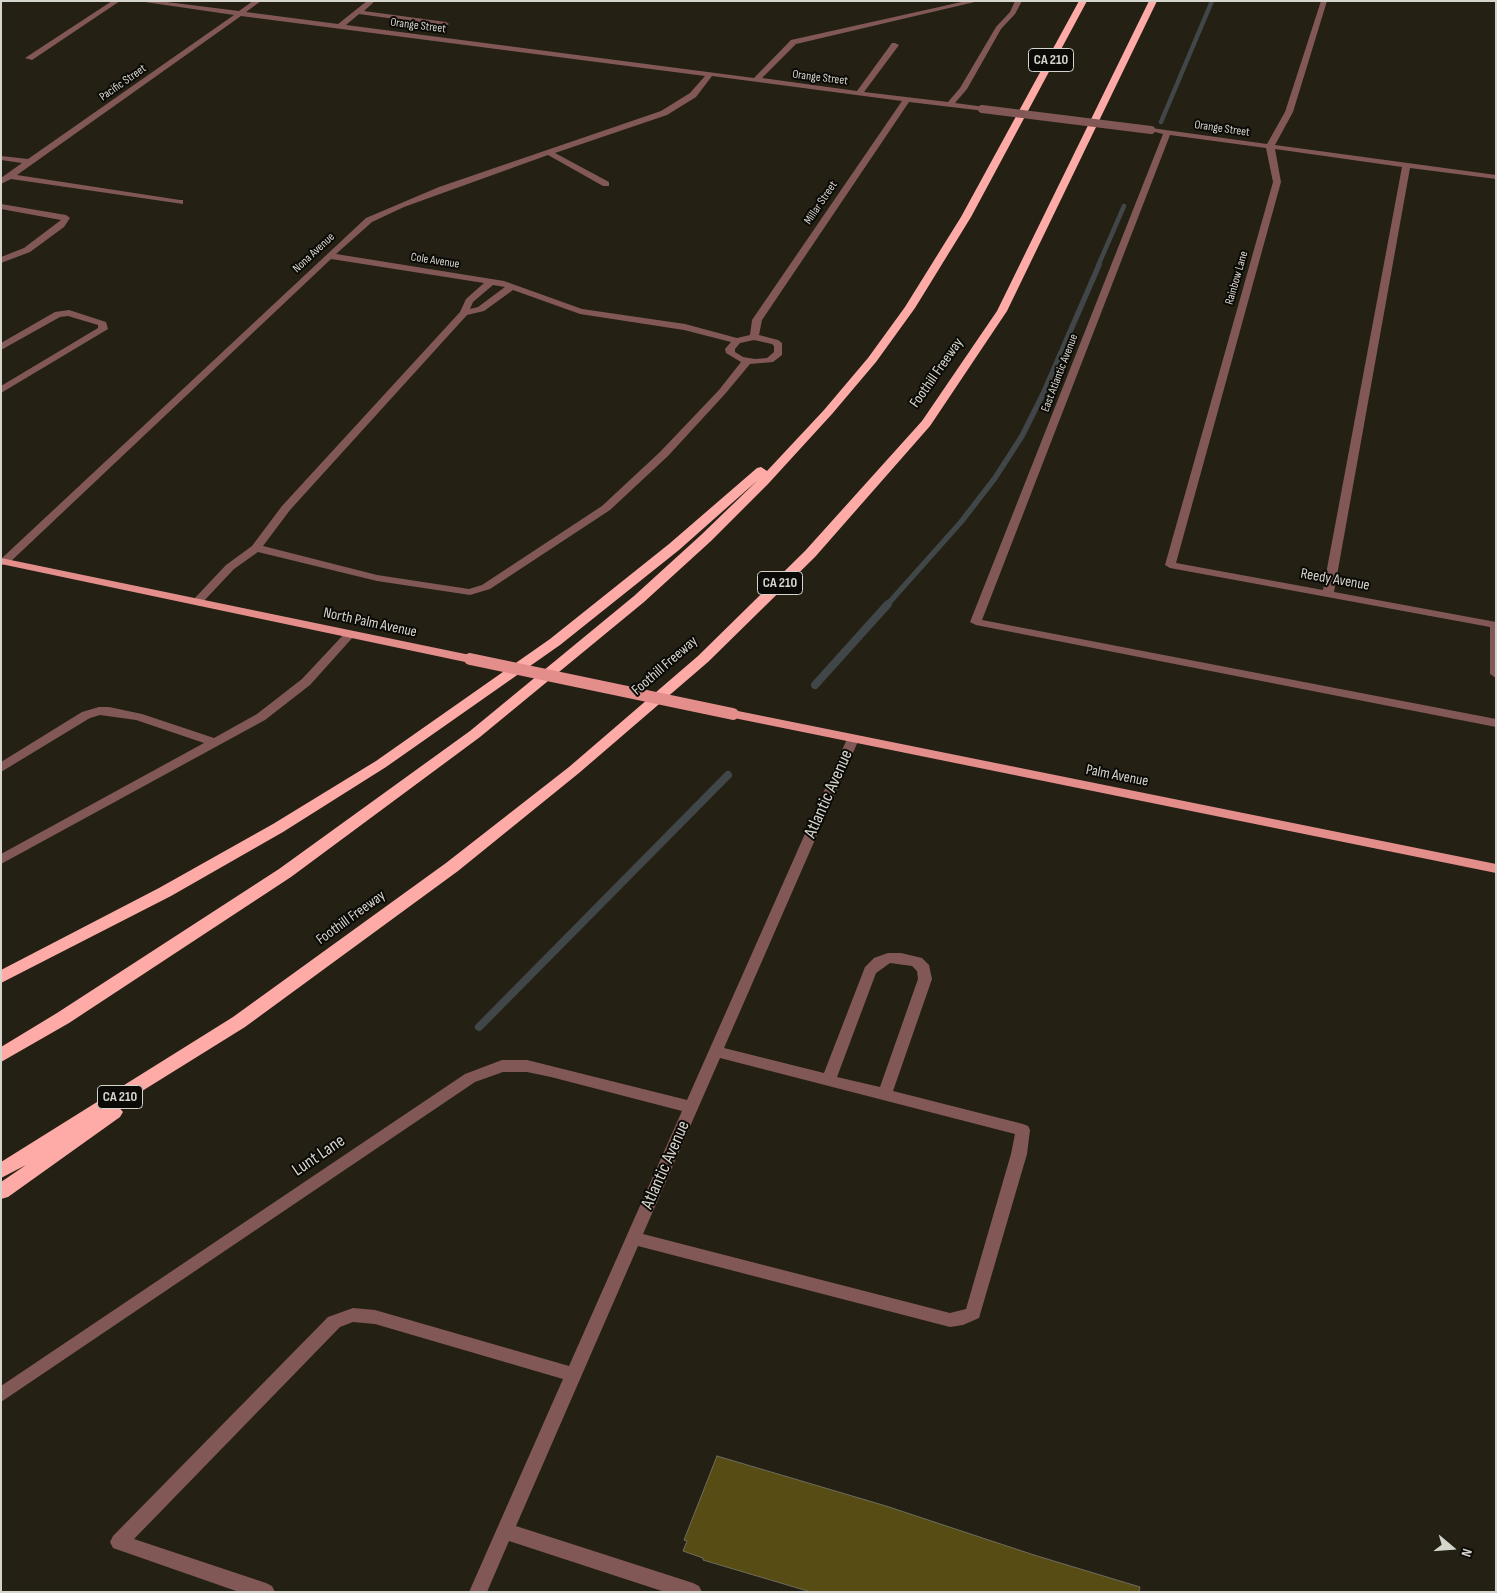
<!DOCTYPE html>
<html>
<head>
<meta charset="utf-8">
<style>
  body { margin:0 }
  #map { position:relative; width:1497px; height:1593px; overflow:hidden; background:#242114; font-family:"Sofia Sans Condensed",sans-serif }
  canvas { display:block }
  .frame { position:absolute; inset:0; border:2px solid #d6d5cd; pointer-events:none }
  .north { position:absolute; left:1427px; top:1523px; width:50px; height:50px; -webkit-text-stroke:4px #0c0a06; paint-order:stroke; rotate:108deg; font-size:14px; font-weight:700; line-height:20px; text-align:center; color:#d6d5cd }
  .north::after { content:''; display:block; margin:auto; width:18px; height:22px; background:#d6d5cd; clip-path:polygon(50% 0,100% 100%,50% 72%,0 100%) }
</style>
</head>
<body>
<div id="map">
<canvas width="1497" height="1593"></canvas>
<div class="frame"></div>
<div class="north">N</div>
</div>
<script>
const g = document.querySelector('canvas').getContext('2d');
g.lineJoin = 'round';
function poly(rows) {
  const path = new Path2D();
  for (const r of rows) {
    path.moveTo(r[0], r[1]);
    for (let i = 2; i < r.length; i += 2) path.lineTo(r[i], r[i + 1]);
  }
  return path;
}
function trace(path, color, width, dash) {
  g.strokeStyle = color;
  g.lineWidth = width;
  g.lineCap = dash ? 'butt' : 'round';
  g.setLineDash(dash || []);
  g.stroke(path);
}
function fill(path, color) {
  g.fillStyle = color;
  g.fill(path, 'evenodd');
}
function label(font, color, halo, rows, align = 'center') {
  g.font = font + ' "Sofia Sans Condensed",sans-serif';
  g.lineWidth = 4;
  g.setLineDash([]);
  g.textBaseline = 'middle';
  g.strokeStyle = halo;
  g.fillStyle = color;
  for (const [text, x, y, turn = 0] of rows) {
    g.save();
    g.translate(x, y);
    g.rotate((+turn || 0) * Math.PI / 180);
    g.textAlign = isNaN(turn) ? turn : align;
    if (halo) g.strokeText(text, 0, 0);
    g.fillText(text, 0, 0);
    g.restore();
  }
}
trace(poly([
  [1161,122,1212,1],
  [1098,266,1124,206]
]), '#414649', 4.5);
trace(poly([
  [887,605,961,522,995,478,1022,436,1043,394,1099,265]
]), '#414649', 5.5);
trace(poly([
  [815,685,888,604],
  [479,1027,728,775]
]), '#414649', 8);
const building = poly([
  [717,1456,886,1506,1034,1555,1140,1587,1139,1592,811,1592,703,1560,703,1558,683,1551,687,1541,684,1540,717,1456]
]);
fill(building, '#574c14');
trace(building, '#6f6c5e', 1);
fill(poly([
  [112,1,120,1,32,60,25,58,112,1],
  [138,1,159,1,239,11,253,1,261,1,246,12,338,24,367,1,375,1,364,11,446,22,449,24,446,26,359,14,346,25,754,78,791,40,966,1,979,1,796,44,762,78,857,91,892,43,895,43,899,45,864,92,948,102,960,88,996,27,1010,12,1015,1,1022,1,1015,14,1001,29,967,89,955,103,985,107,985,111,909,102,762,320,759,335,778,340,782,343,782,355,773,362,750,364,725,394,668,456,610,510,490,589,470,595,377,581,258,552,234,569,201,604,197,605,191,602,193,600,226,565,252,546,282,506,460,312,466,299,484,283,331,259,8,564,1,565,1,559,366,218,439,187,661,111,690,93,705,76,241,16,17,175,180,200,183,200,183,204,11,179,1,184,1,178,22,163,1,160,1,156,28,159,234,15,138,1],
  [712,76,902,101,752,320,750,335,737,338,685,324,582,309,504,281,336,254,372,222,404,207,548,155,603,186,609,186,609,182,555,153,667,115,696,97,712,76],
  [493,285,505,287,478,307,470,309,473,302,493,285],
  [513,290,580,314,684,330,731,342,725,349,726,353,741,362,719,390,660,452,602,506,482,585,469,589,377,575,263,546,290,510,467,315,484,311,513,290],
  [754,340,772,344,774,346,774,352,767,358,755,359,743,357,735,352,735,349,740,343,754,340],
  [1321,1,1327,1,1293,112,1275,145,1496,175,1496,179,1410,168,1334,592,1496,622,1496,678,1490,674,1490,627,1170,568,1165,565,1273,182,1266,148,1170,135,982,620,1496,719,1496,727,976,625,970,622,1163,134,1147,130,1151,128,1267,144,1285,112,1321,1],
  [1275,149,1402,167,1323,590,1176,563,1281,182,1275,149],
  [1,204,66,215,70,218,64,227,30,252,1,263,1,257,24,248,61,220,1,209,1,204],
  [69,310,106,322,108,329,1,393,1,386,98,328,98,325,68,316,60,317,1,350,1,343,55,312,69,310],
  [350,631,356,634,354,636,310,685,265,720,1,864,1,854,204,743,136,720,100,715,90,718,1,772,1,762,82,712,99,707,109,707,142,714,214,738,257,714,302,679,346,632,350,631],
  [853,735,859,739,724,1048,824,1073,865,967,874,958,888,953,901,953,922,958,929,965,932,979,893,1091,1023,1124,1028,1126,1030,1130,1027,1154,979,1318,963,1325,950,1327,638,1246,516,1526,693,1583,699,1586,702,1592,665,1592,509,1541,487,1592,469,1592,563,1379,375,1324,353,1322,340,1327,134,1539,266,1583,272,1586,275,1592,239,1592,113,1548,110,1542,113,1536,328,1317,353,1308,375,1310,569,1366,682,1111,551,1077,527,1072,503,1072,475,1082,1,1402,1,1386,465,1074,502,1060,527,1060,687,1100,847,739,853,735],
  [890,963,912,966,917,971,918,979,880,1087,837,1077,876,973,890,963],
  [720,1058,1015,1134,1011,1154,966,1309,950,1313,643,1234,720,1058]
]), '#825857');
fill(poly([
  [1,558,470,655,476,659,470,663,1,564,1,558],
  [733,710,1496,864,1496,873,729,717,727,714,733,710]
]), '#e48e8c');
fill(poly([
  [1079,1,1087,1,971,217,915,308,876,362,832,414,768,484,711,541,644,602,480,737,291,877,69,1023,1,1062,1,1047,57,1013,279,869,470,731,634,596,701,535,758,480,679,550,560,645,386,767,283,832,171,896,1,983,1,970,159,888,273,824,376,761,550,639,669,544,757,468,761,467,767,471,824,410,868,358,905,307,961,217,1079,1],
  [1149,1,1157,1,1007,311,930,426,815,557,708,662,579,773,458,871,245,1027,118,1106,123,1112,120,1117,8,1197,1,1199,1,1182,26,1165,1,1178,1,1162,233,1017,446,863,569,767,698,656,805,551,922,421,997,311,1149,1]
]), '#feaba8');
trace(poly([
  [982,109,1151,130]
]), '#825857', 8);
trace(poly([
  [470,659,733,714]
]), '#e48e8c', 12);
label('12px', '#d6d5cd', '#0c0a06', [
  ["Orange Street",418,26,7],
  ["Orange Street",820,78,7],
  ["Pacific Street",123,83,-35],
  ["Orange Street",1222,129,8],
  ["Millar Street",821,203,-56],
  ["Nona Avenue",314,253,-43],
  ["Cole Avenue",435,261,9],
  ["Rainbow Lane",1237,278,-74],
  ["East Atlantic Avenue",1060,373,-69]
]);
for (const [x, y, w] of [
  [1051,60,45],
  [780,583,45],
  [120,1097,45]
]) {
  const box = new Path2D();
  box.roundRect(x - w / 2, y - 11.5, w, 23, 4);
  g.fillStyle = '#0c0a06';
  g.fill(box);
  trace(box, '#d6d5cd', 1);
}
label('bold 14px', '#d6d5cd', null, [
  ["CA 210",1051,60],
  ["CA 210",780,583],
  ["CA 210",120,1097]
]);
label('15px', '#d6d5cd', '#0c0a06', [
  ["Foothill Freeway",937,373,-55],
  ["Reedy Avenue",1335,580,10],
  ["North Palm Avenue",370,623,12],
  ["Foothill Freeway",665,666,-41],
  ["Palm Avenue",1117,776,11],
  ["Foothill Freeway",351,918,-36]
]);
label('18px', '#d6d5cd', '#0c0a06', [
  ["Atlantic Avenue",829,794,-66],
  ["Lunt Lane",319,1156,-34],
  ["Atlantic Avenue",666,1165,-66]
]);
</script>
</body>
</html>
